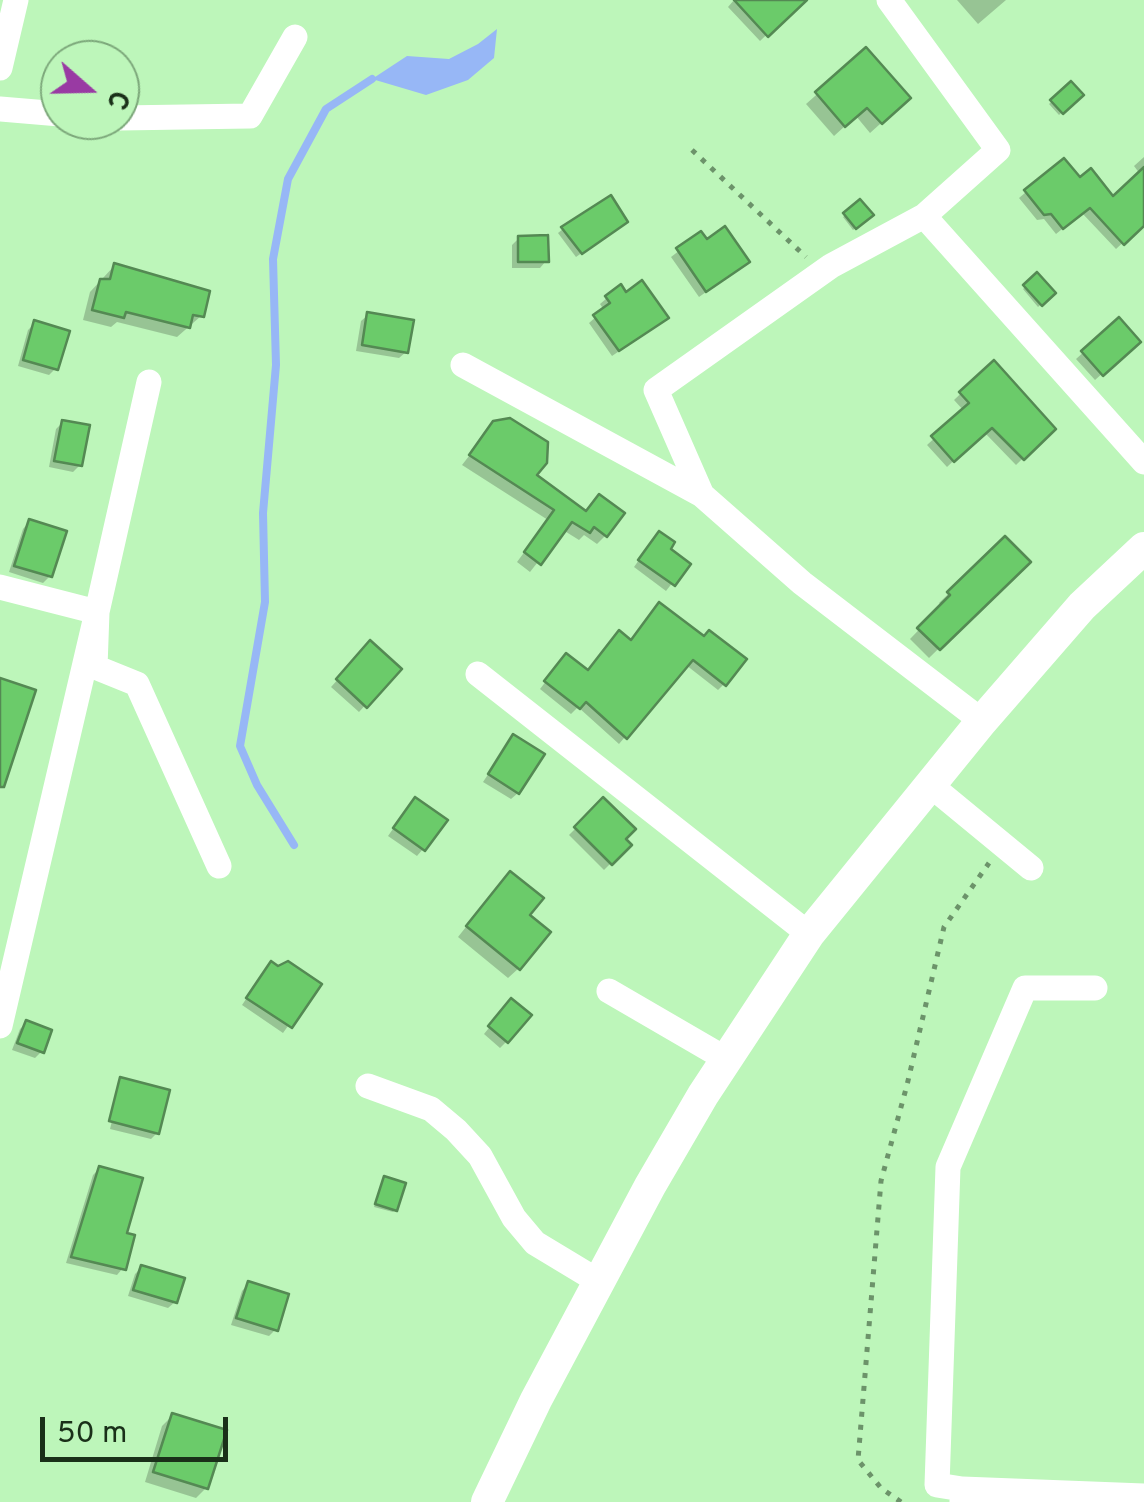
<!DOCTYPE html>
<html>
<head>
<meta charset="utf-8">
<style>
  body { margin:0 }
  #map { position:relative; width:1144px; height:1502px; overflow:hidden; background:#bdf6ba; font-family:Overpass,sans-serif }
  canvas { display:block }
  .north { position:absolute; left:40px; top:40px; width:100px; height:100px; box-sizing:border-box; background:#bdf6ba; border:2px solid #7ca77a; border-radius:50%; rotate:110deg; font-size:28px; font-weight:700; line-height:40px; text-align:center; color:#1a3019 }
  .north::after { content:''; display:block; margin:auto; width:35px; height:45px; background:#993aa3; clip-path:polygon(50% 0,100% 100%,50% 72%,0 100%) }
  .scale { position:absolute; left:40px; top:1417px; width:188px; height:45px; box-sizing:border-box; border:5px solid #1a3019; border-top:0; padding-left:12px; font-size:30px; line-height:35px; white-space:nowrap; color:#1a3019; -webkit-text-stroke:8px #bdf6ba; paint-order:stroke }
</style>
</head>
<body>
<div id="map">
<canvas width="1144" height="1502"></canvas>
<div class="north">С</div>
<div class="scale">50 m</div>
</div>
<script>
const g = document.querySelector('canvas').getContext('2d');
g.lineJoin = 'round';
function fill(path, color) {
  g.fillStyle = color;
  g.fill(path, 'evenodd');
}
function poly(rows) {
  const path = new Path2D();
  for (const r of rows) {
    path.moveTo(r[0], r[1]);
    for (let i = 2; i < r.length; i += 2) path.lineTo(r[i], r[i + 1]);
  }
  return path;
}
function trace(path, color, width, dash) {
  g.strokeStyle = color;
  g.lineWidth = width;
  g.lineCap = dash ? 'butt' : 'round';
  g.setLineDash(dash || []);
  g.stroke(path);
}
fill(poly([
  [497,29,494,58,468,80,426,95,372,79,407,56,449,59,478,44]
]), '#97b7f6');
fill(poly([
  [734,0,803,0,760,41,728,7],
  [957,0,1006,0,978,24],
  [866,51,898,108,870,133,856,116,834,136,806,104],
  [58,56,73,60,60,60,60,106,42,102,52,63],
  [1071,84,1080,95,1059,115,1049,104],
  [1144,157,1144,223,1116,249,1082,213,1056,234,1044,219,1037,220,1019,198,1026,192,1079,180,1113,200,1140,174,1134,166],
  [860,203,870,215,853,230,843,217],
  [620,226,576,257,558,233,563,229],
  [701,234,740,268,699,297,671,257],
  [519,238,546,261,540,268,512,268,512,245],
  [115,265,201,316,177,337,117,322,111,327,83,320,90,292],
  [1037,276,1053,293,1038,307,1023,289],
  [607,298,659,324,612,356,589,323,604,310,600,304],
  [368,315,406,352,399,358,356,351,361,321],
  [1118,321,1138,342,1095,380,1076,359],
  [35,323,55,369,49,375,18,366,28,330],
  [993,363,1053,429,1016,465,984,432,947,467,927,445,964,411,954,400],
  [63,422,80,465,73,472,49,467,56,429],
  [494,424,534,475,605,536,597,544,584,535,579,540,563,530,530,572,517,562,548,520,462,465],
  [29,522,50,576,43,583,9,572,23,529],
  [1005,539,1027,562,929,658,910,639,942,606,939,603],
  [653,540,687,564,666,591,634,567],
  [653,611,724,684,718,690,686,665,619,744,578,707,571,714,540,689,560,663,587,673,630,642],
  [370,644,398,669,359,712,331,687],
  [513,737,518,793,511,799,483,782],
  [603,801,622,839,629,845,604,870,569,835],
  [409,806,423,849,417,856,388,836],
  [500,884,526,916,519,968,508,978,458,937],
  [265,971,318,984,283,1033,242,1005],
  [505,1008,507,1041,500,1048,484,1034],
  [26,1023,41,1052,35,1058,12,1050,20,1029],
  [121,1080,157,1133,151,1139,110,1129,121,1084,117,1084],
  [100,1168,124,1235,123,1268,117,1275,66,1263,93,1175],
  [385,1179,395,1210,393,1212,374,1207],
  [141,1268,175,1302,168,1308,128,1296,135,1274],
  [248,1284,276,1329,269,1336,231,1325,242,1291],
  [172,1416,206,1488,196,1498,145,1482,162,1426]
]), '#0003');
trace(poly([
  [294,845,257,785,240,746,265,602,263,513,276,365,273,259,288,179,326,109,372,79]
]), '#97b7f6', 8);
const building = poly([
  [734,0,807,0,768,37,734,0],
  [866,47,911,98,882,124,867,108,845,127,815,92,866,47],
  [1071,81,1084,95,1063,114,1050,100,1071,81],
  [1064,158,1080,177,1091,168,1113,196,1144,167,1144,226,1124,245,1090,208,1063,229,1051,214,1044,215,1024,190,1064,158],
  [611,195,628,222,582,254,561,227,611,195],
  [860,199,874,215,856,229,843,213,860,199],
  [725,226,750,262,706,292,676,248,701,231,707,239,725,226],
  [548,235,549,262,518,262,518,236,548,235],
  [114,263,210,291,204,317,193,315,190,328,126,312,124,318,92,310,100,279,110,279,114,263],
  [1037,272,1056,293,1042,306,1023,285,1037,272],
  [642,280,669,318,619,351,593,315,610,303,605,296,621,284,626,292,642,280],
  [367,312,414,320,408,353,362,345,367,312],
  [1119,317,1141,342,1103,376,1081,351,1119,317],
  [34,320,70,331,58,370,23,360,34,320],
  [994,360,1056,429,1024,460,992,428,954,462,931,436,969,403,959,392,994,360],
  [510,418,548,442,547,463,537,475,586,511,599,494,625,513,607,537,594,527,590,533,572,522,541,565,524,552,554,510,469,455,493,421,510,418],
  [62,420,90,425,82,466,54,461,62,420],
  [29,519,67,531,52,577,14,566,29,519],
  [659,531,675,542,671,549,691,564,675,586,638,560,659,531],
  [1005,536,1031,562,940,650,917,628,950,595,947,592,1005,536],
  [659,602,704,636,709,630,747,659,726,686,693,660,627,739,586,702,580,709,544,681,566,653,588,670,619,630,631,640,659,602],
  [370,640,402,669,367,708,336,679,370,640],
  [0,678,36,690,4,787,0,787,0,678],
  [513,734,545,754,519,794,488,774,513,734],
  [415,797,448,820,425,851,393,828,415,797],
  [603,797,636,829,626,839,632,845,612,865,574,827,603,797],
  [510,871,544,898,530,915,551,932,520,970,466,926,510,871],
  [271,961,278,966,288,961,322,984,292,1028,246,998,271,961],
  [511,998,532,1015,508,1043,488,1026,511,998],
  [26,1020,52,1030,44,1053,17,1043,26,1020],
  [120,1077,170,1090,159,1134,109,1121,120,1077],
  [99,1166,143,1178,127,1233,135,1235,126,1270,71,1257,99,1166],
  [384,1176,406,1183,397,1211,375,1204,384,1176],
  [141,1265,185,1278,177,1303,133,1290,141,1265],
  [248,1281,289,1294,278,1331,236,1318,248,1281],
  [172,1413,227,1430,208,1489,153,1472,172,1413]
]);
fill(building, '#6bcb6a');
trace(building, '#548953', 2.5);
trace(poly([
  [692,150,806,257],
  [901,1502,881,1488,858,1460,881,1181,907,1085,944,927,989,863]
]), '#6c936a', 5, [5, 8]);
trace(poly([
  [889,0,998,150,924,216,1144,462],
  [0,68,16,0],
  [0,109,60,114],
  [120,118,250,116,295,37],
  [924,216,831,266,656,390,702,495,802,583,982,721],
  [463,365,702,495],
  [149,382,97,612,95,667,137,684,219,866],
  [0,587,97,612,0,1026],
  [478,674,809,934],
  [929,784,1031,868],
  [609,991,726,1059],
  [368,1086,431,1109,456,1130,480,1156,514,1218,535,1243,598,1281],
  [962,1489,937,1485,948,1167,1025,988,1095,988],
  [962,1502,962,1489,1144,1496]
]), '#fff', 25);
trace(poly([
  [487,1502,536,1400,650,1186,703,1095,809,934,982,721,1082,606,1144,548]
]), '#fff', 32);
</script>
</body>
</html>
